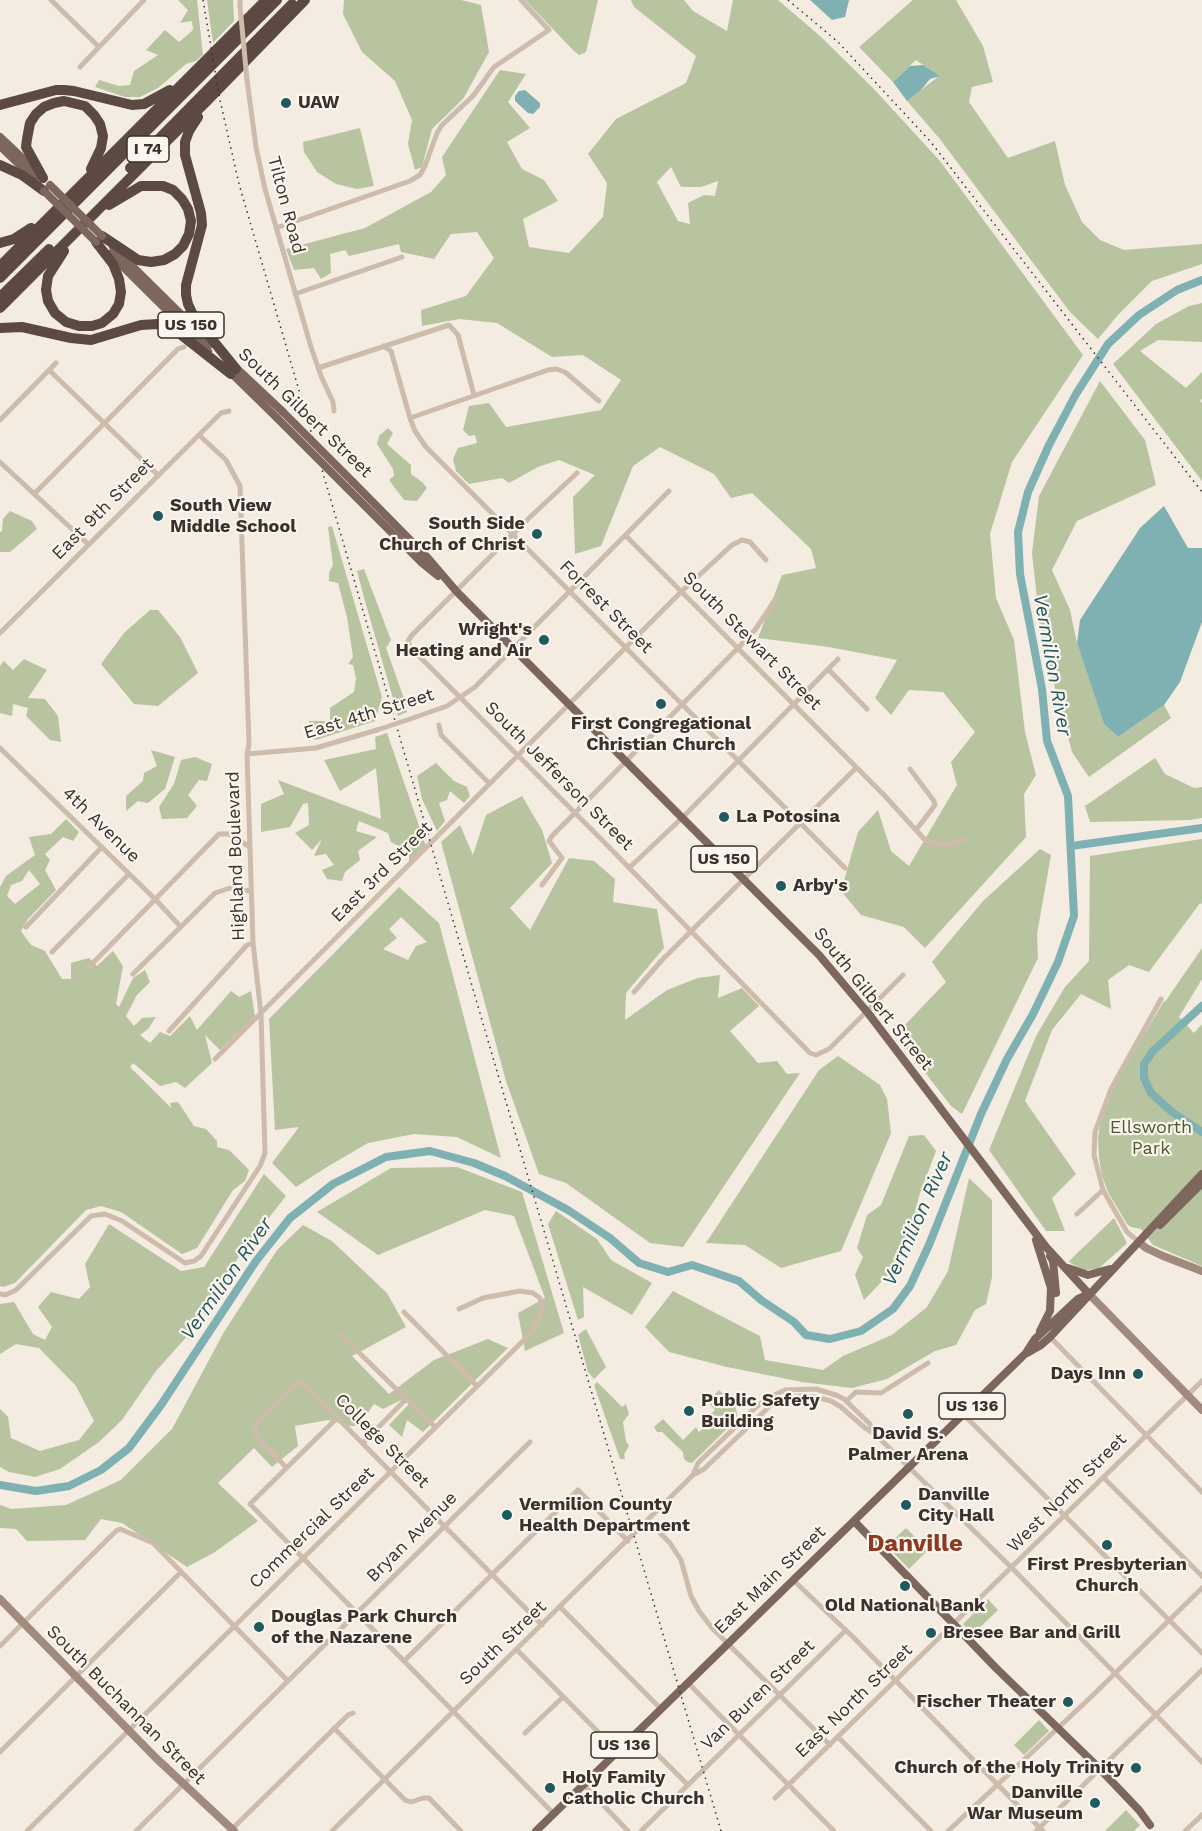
<!DOCTYPE html>
<html>
<head>
<meta charset="utf-8">
<style>
  body { margin:0 }
  canvas { display:block; background:#f4ebe1 }
</style>
</head>
<body>
<canvas width="1202" height="1831"></canvas>
<script>
const g = document.querySelector('canvas').getContext('2d');
g.lineJoin = 'round';
function fill(path, color) {
  g.fillStyle = color;
  g.fill(path, 'evenodd');
}
function poly(rows) {
  const path = new Path2D();
  for (const r of rows) {
    path.moveTo(r[0], r[1]);
    for (let i = 2; i < r.length; i += 2) path.lineTo(r[i], r[i + 1]);
  }
  return path;
}
function trace(path, color, width, dash) {
  g.strokeStyle = color;
  g.lineWidth = width;
  g.lineCap = dash ? 'butt' : 'round';
  g.setLineDash(dash || []);
  g.stroke(path);
}
function label(font, color, halo, rows, align = 'center') {
  g.font = font + ' "Work Sans",sans-serif';
  g.lineWidth = 4.5;
  g.setLineDash([]);
  g.textBaseline = 'middle';
  g.strokeStyle = halo;
  g.fillStyle = color;
  for (const [text, x, y, turn = 0] of rows) {
    g.save();
    g.translate(x, y);
    g.rotate((+turn || 0) * Math.PI / 180);
    g.textAlign = isNaN(turn) ? turn : align;
    if (halo) g.strokeText(text, 0, 0);
    g.fillText(text, 0, 0);
    g.restore();
  }
}
fill(poly([
  [178,0,197,0,203,55,196,61,186,64,158,88,140,97,125,97,95,87,99,80,119,86,130,85,134,71,158,55,146,50,165,30,179,42,193,30,192,21,180,23,188,10],
  [207,0,233,0,234,21,213,43],
  [344,0,461,0,481,5,489,52,463,99,432,129,422,167,415,170,408,144,412,120,395,81,362,52,343,14],
  [525,0,598,0,586,52,579,55,573,50],
  [631,0,684,0,693,11,727,31,733,0,778,0,820,36,873,88,940,161,1083,355,1012,462,990,534,996,598,1014,640,1025,732,1036,775,1024,794,1026,837,925,948,904,927,861,915,841,891,858,832,878,810,891,851,909,866,957,785,951,762,975,732,943,692,909,690,891,715,875,698,897,660,829,647,758,638,782,575,816,568,811,549,752,493,731,498,714,474,660,447,633,466,601,546,575,554,573,497,595,475,559,460,538,467,509,483,502,478,469,484,456,471,453,459,458,448,477,443,475,435,469,436,463,430,469,406,489,403,506,427,601,410,621,380,583,355,552,357,497,323,459,319,422,326,421,310,466,296,494,258,477,232,451,234,434,259,401,252,399,244,349,256,345,250,330,254,331,273,321,279,314,268,294,270,289,257,286,249,365,228,431,192,446,175,442,157,500,70,526,74,508,102,530,128,507,142,522,169,544,180,558,201,523,219,529,247,569,253,603,217,607,183,588,154,616,119,686,83,696,56,634,7],
  [671,167,681,187,701,187,718,181,715,196,704,195,688,203,690,224,678,221,657,182],
  [913,0,956,0,983,46,993,82,972,87,969,102,1008,158,1055,141,1065,185,1082,222,1100,240,1124,250,1202,244,1202,264,1152,281,1118,315,1098,339,1070,312,939,138,907,101,939,76,916,60,893,82,859,47],
  [360,128,374,186,357,189,336,184,317,172,304,152,303,142],
  [1202,303,1202,342,1158,340,1140,351,1186,388,1202,372,1202,399,1200,401,1202,403,1202,481,1113,364,1156,324,1189,306],
  [1100,381,1145,440,1156,485,1077,521,1052,570,1070,610,1077,643,1104,724,1118,737,1164,705,1171,718,1089,777,1072,752,1041,635,1032,553,1039,496],
  [388,428,393,433,387,444,411,465,411,474,422,482,427,488,417,501,404,500,389,480,394,476,393,469,377,444,379,436],
  [10,511,32,521,37,529,10,552,0,552,0,532,2,531,3,519],
  [332,526,382,697,375,721,316,740,309,737,309,721,330,721,330,708,354,692,356,678,353,665,348,664,353,657,347,617,338,583,329,581,329,573,333,565,328,527],
  [364,569,391,640,386,648,406,704,407,712,398,716,365,601,357,571],
  [150,610,158,610,180,637,198,673,158,706,134,704,101,664,124,633],
  [24,659,47,670,28,698,45,699,58,716,61,742,50,740,26,716,28,708,13,704,12,716,0,713,0,666,4,661,13,670],
  [387,733,426,846,409,863,409,852,391,842,388,833,359,821,356,831,377,837,358,851,360,860,345,872,342,881,327,879,322,870,334,865,326,854,314,856,322,839,312,850,295,833,309,825,308,803,303,804,290,827,261,832,261,804,284,794,278,780,381,819,376,768,340,791,324,760,376,749,375,737],
  [151,750,175,757,165,789,148,803,138,801,126,811,126,796,143,781,144,773,157,766],
  [195,757,212,764,207,781,199,780,188,795,197,806,187,818,162,819,159,807,174,784,181,760],
  [1155,758,1165,774,1194,788,1202,787,1202,818,1190,820,1090,822,1085,806],
  [436,763,454,781,467,787,470,796,464,803,450,791,447,800,439,803,445,821,437,831,422,799,417,776],
  [522,796,542,830,552,863,510,908,530,930,569,858,594,861,615,879,613,902,657,909,664,948,626,993,625,1020,667,990,698,978,720,975,718,998,742,988,759,1006,730,1031,758,1063,777,1061,787,1074,800,1073,683,1247,650,1243,566,1183,539,1174,506,1081,441,842,460,825,473,855,486,815],
  [66,819,79,832,73,841,63,837,45,854,50,860,45,870,56,890,28,919,21,931,31,945,45,951,62,979,71,979,71,963,89,958,97,966,113,951,123,966,116,1004,119,1007,133,978,145,970,150,982,137,995,126,1016,134,1026,142,1018,156,1017,148,1029,140,1035,150,1043,160,1032,170,1036,190,1016,197,1030,231,991,239,997,251,991,255,1016,220,1050,205,1035,212,1063,185,1088,176,1082,160,1086,133,1063,130,1067,171,1108,170,1103,178,1102,194,1126,206,1129,217,1141,217,1147,229,1150,249,1170,245,1181,233,1190,197,1248,182,1254,121,1212,101,1206,86,1210,15,1283,3,1287,0,1286,0,887,6,876,35,855,29,837,51,834],
  [29,870,40,884,15,904,7,896,11,885,22,881],
  [1202,839,1202,904,1200,903,1149,972,1129,965,1108,980,1111,1009,1081,994,1052,1030,1025,1101,1076,1174,1052,1198,1065,1231,1046,1231,989,1150,1036,1036,1065,987,1089,961,1090,856],
  [1040,849,1051,855,1037,934,1038,958,962,1114,951,1106,906,1048,908,1040,902,1028,946,982,932,962,983,901],
  [399,887,439,923,501,1158,457,1137,414,1134,368,1143,327,1167,296,1187,272,1163,299,1127,275,1130,269,1019],
  [401,917,427,942,416,946,408,960,383,949,397,938,389,929],
  [1202,948,1202,979,1179,1017,1194,1033,1202,1024,1202,1266,1153,1245,1141,1229,1131,1227,1127,1224,1108,1192,1102,1176,1099,1158,1098,1138,1100,1125,1109,1098,1126,1065,1164,1001,1165,1002],
  [838,1056,880,1085,887,1099,891,1133,841,1251,781,1268,745,1245,706,1243,819,1070],
  [924,1135,936,1151,919,1196,910,1233,892,1271,864,1300,855,1275,863,1257,857,1248,867,1215,881,1205,909,1136],
  [457,1167,522,1192,564,1333,525,1351,518,1313,545,1298,514,1216,485,1210,378,1255,317,1212,391,1168],
  [264,1174,286,1196,242,1252,190,1333,156,1371,122,1420,99,1442,60,1469,35,1477,9,1472,0,1467,0,1409,8,1417,11,1438,40,1451,79,1440,94,1421,76,1386,39,1348,16,1344,0,1354,0,1304,14,1302,33,1334,45,1340,52,1327,38,1307,51,1292,79,1299,90,1287,85,1264,109,1224,181,1271,204,1267],
  [969,1178,992,1200,992,1277,986,1304,975,1310,956,1345,935,1351,887,1379,852,1388,802,1382,727,1367,669,1352,645,1327,673,1291,760,1336,765,1360,823,1370,843,1356,892,1335,927,1307,948,1271],
  [556,1211,597,1239,611,1260,652,1283,632,1315,583,1287,584,1317,578,1320,548,1224],
  [1114,1218,1127,1243,1124,1246,1098,1269,1084,1270,1072,1264,1069,1261],
  [303,1225,332,1241,387,1293,406,1327,352,1356,389,1394,434,1360,488,1339,508,1348,423,1432,407,1420,402,1437,389,1425,411,1402,407,1397,383,1409,374,1404,359,1426,344,1426,337,1422,328,1420,295,1426,298,1446,272,1467,254,1448,218,1483,258,1521,215,1552,187,1567,122,1523,101,1519,85,1540,27,1541,16,1529,0,1528,0,1505,11,1509,66,1505,121,1480,172,1429,224,1332,277,1250],
  [586,1329,606,1367,594,1379,588,1372,578,1335],
  [597,1382,622,1407,626,1404,629,1414,623,1422,626,1441,629,1446,624,1454,625,1459,620,1459,594,1385],
  [719,1390,735,1405,738,1418,692,1463,688,1462,684,1459,683,1452,662,1432,657,1432,654,1427,663,1419,683,1440,696,1427,699,1432,705,1427,701,1423,715,1410,704,1398,709,1400],
  [906,1528,928,1550,909,1569,887,1546],
  [988,1599,998,1610,973,1634,963,1624],
  [1039,1720,1049,1731,1024,1755,1014,1745],
  [1126,1810,1140,1825,1134,1831,1105,1831]
]), '#b8c4a0');
fill(poly([
  [810,0,849,0,845,17,832,20],
  [923,65,940,76,930,79,921,90,907,101,893,82,910,66],
  [525,90,540,103,540,107,533,114,528,113,515,101,515,96,519,91],
  [1164,506,1188,548,1202,548,1202,622,1180,682,1164,705,1118,737,1104,724,1077,643,1080,620,1140,528]
]), '#7fb0b2');
trace(poly([
  [1071,846,1202,828],
  [1202,1006,1153,1051,1144,1064,1144,1078,1151,1093,1172,1112,1202,1132],
  [0,1485,36,1491,69,1486,101,1470,129,1448,161,1405,256,1261,290,1218,333,1184,386,1157,430,1151,474,1163,505,1176,568,1210,610,1238,639,1263,668,1272,692,1265,739,1281,761,1300,794,1322,806,1335,830,1339,861,1331,893,1309,910,1286,929,1245,981,1114,1007,1059,1033,1014,1058,962,1074,916,1068,796,1047,741,1042,689,1020,574,1018,532,1028,492,1049,445,1076,394,1108,344,1139,315,1177,290,1202,280]
]), '#7fb0b2', 8);
trace(poly([
  [51,0,99,47],
  [240,6,240,0],
  [80,67,144,0],
  [247,80,256,147,265,189,311,347,321,376,333,402,334,411],
  [276,228,410,181,420,175,425,166,437,133,442,125,473,96,494,67,549,30,521,0],
  [295,294,402,257],
  [383,346,391,351,410,418,415,431,426,447,845,868],
  [318,368,449,325,458,335,474,395],
  [49,370,158,475],
  [410,418,548,370,556,369,565,372,599,401],
  [0,420,56,363],
  [0,462,88,544],
  [577,473,528,519,412,635,408,641,410,647,602,840,810,1053,816,1055,829,1049,903,975],
  [34,494,178,349,184,347],
  [626,536,884,795,925,840,931,843,947,845,965,839],
  [0,633,221,413,229,411],
  [828,669,867,709],
  [410,719,447,706,475,687,669,491],
  [439,725,441,735,489,783],
  [0,748,155,899,180,926],
  [247,754,316,748,377,730],
  [910,769,934,801,935,805,916,830],
  [629,868,683,817,838,659],
  [542,885,562,858,549,841,552,836,738,648,755,630,777,597],
  [26,927,102,847],
  [52,952,129,874],
  [88,968,219,834,229,834,250,847],
  [133,974,215,893,230,888,251,891],
  [634,992,662,960,856,768],
  [169,1031,247,945,253,943],
  [215,1059,682,591,732,545,742,540,750,542,766,560],
  [1077,1214,1103,1190],
  [1139,1242,1127,1232,1103,1190,1094,1155,1095,1132,1111,1089,1161,999],
  [0,1294,5,1295,16,1290,91,1216,105,1214,122,1221,185,1263,194,1261,201,1256,260,1166,265,1153,261,1014,253,943,247,754,249,744,240,486,226,460,199,435],
  [404,1312,477,1386],
  [341,1335,435,1427],
  [1050,1337,1202,1492],
  [846,1401,856,1392,881,1393,928,1363],
  [963,1414,1202,1653],
  [337,1418,250,1504,554,1814],
  [363,1443,406,1399],
  [286,1467,256,1437,255,1424,301,1381,542,1625],
  [693,1475,698,1463,756,1407,768,1398,785,1390,816,1389,836,1395,844,1399,870,1424,875,1434],
  [1104,1478,1202,1576],
  [648,1521,670,1543,681,1560,691,1596,699,1611,712,1628,830,1745],
  [793,1580,853,1637,1043,1831],
  [561,1608,661,1709],
  [0,1646,116,1531,120,1529,153,1543,288,1681],
  [517,1650,618,1752],
  [404,1661,578,1490,628,1541],
  [688,1683,834,1831],
  [334,1728,405,1800,411,1802,423,1798,429,1798,461,1831],
  [525,1733,563,1697],
  [636,1733,688,1785],
  [838,1737,931,1831],
  [0,1752,181,1572],
  [584,1785,628,1831],
  [775,1798,1202,1381],
  [232,1829,348,1715,353,1713],
  [27,1831,530,1334,539,1319,542,1307,540,1298,533,1293,520,1291,483,1298,459,1309],
  [136,1831,530,1442],
  [332,1831,693,1475,704,1469,770,1406,790,1398,800,1396,816,1397,831,1401,841,1407,865,1428,875,1434,1012,1568,1202,1762],
  [641,1831,846,1630],
  [948,1831,1091,1697,1202,1588],
  [1036,1831,1202,1670],
  [1185,1831,1202,1815]
]), '#cdbbac', 5);
trace(poly([
  [1139,1242,1146,1248,1163,1256,1202,1271],
  [1089,1294,1202,1410],
  [0,1599,156,1758,234,1831]
]), '#a18a7d', 8);
trace(poly([
  [0,137,39,174],
  [0,146,34,179],
  [113,247,211,344],
  [110,254,208,351],
  [233,365,283,412],
  [228,370,277,418],
  [353,482,427,557,457,592,819,955,868,1013,1046,1247,1089,1294],
  [347,488,422,563,438,576],
  [1160,1225,1202,1183],
  [1036,1240,1051,1288,1050,1311,1040,1331],
  [1050,1256,1053,1261,1056,1293],
  [1068,1268,1088,1275,1110,1269],
  [1027,1353,1041,1345,1050,1337,1202,1174],
  [854,1521,997,1669,1097,1766,1139,1810,1150,1825],
  [536,1831,1026,1353,1035,1339,1078,1299,1089,1294]
]), '#7d675c', 8);
trace(poly([
  [0,105,56,90,64,90,74,91,132,105,144,104,170,90],
  [198,117,189,131,185,142,185,155,201,213,202,225,186,285,186,295,188,304,194,317,236,369],
  [0,165,22,175,44,191],
  [130,168,292,4],
  [43,178,26,147,27,139,30,123,36,114,44,107,54,103,64,101,85,106,94,115,100,124,103,136,101,148,91,169],
  [102,236,138,260,151,262,164,260,175,254,183,246,189,234,191,221,188,209,182,199,173,190,163,186,141,186,109,205],
  [0,243,14,239,31,228],
  [64,251,48,276,46,290,48,301,55,313,66,322,79,326,92,326,102,323,113,314,119,304,121,292,119,279,113,264,96,242],
  [0,266,266,0],
  [0,278,277,0],
  [0,297,49,249],
  [0,308,209,99,305,0],
  [0,328,22,327,71,338,91,340,141,325,158,324,175,330,231,374]
]), '#5c4a42', 10);
trace(poly([
  [203,0,220,100,239,184,491,1051,721,1831],
  [788,0,838,42,930,141,1202,492]
]), '#3b302b', 1.5, [1.5, 4.5]);
trace(poly([
  [240,6,247,80],
  [377,730,410,719]
]), '#cdbbac', 5);
trace(poly([
  [50,185,102,236],
  [44,191,96,242],
  [283,412,353,482],
  [277,418,347,488]
]), '#7d675c', 8);
for (const [x, y, r, color] of [
  [286,103,6,"#1f5a5e"],
  [158,516,6,"#1f5a5e"],
  [537,534,6,"#1f5a5e"],
  [544,640,6,"#1f5a5e"],
  [661,704,6,"#1f5a5e"],
  [724,817,6,"#1f5a5e"],
  [781,886,6,"#1f5a5e"],
  [1138,1374,6,"#1f5a5e"],
  [689,1411,6,"#1f5a5e"],
  [908,1414,6,"#1f5a5e"],
  [906,1505,6,"#1f5a5e"],
  [507,1515,6,"#1f5a5e"],
  [1107,1545,6,"#1f5a5e"],
  [905,1586,6,"#1f5a5e"],
  [259,1627,6,"#1f5a5e"],
  [931,1633,6,"#1f5a5e"],
  [1068,1702,6,"#1f5a5e"],
  [1136,1768,6,"#1f5a5e"],
  [550,1788,6,"#1f5a5e"],
  [1095,1803,6,"#1f5a5e"]
]) {
  const dot = new Path2D();
  dot.arc(x, y, r, 0, 2 * Math.PI);
  g.fillStyle = color;
  g.fill(dot);
  trace(dot, '#fbf5ee', 2);
}
for (const [x, y, w] of [
  [148,149,42],
  [191,325,66],
  [724,859,66],
  [972,1406,66],
  [624,1745,66]
]) {
  const box = new Path2D();
  box.roundRect(x - w / 2, y - 13, w, 26, 4.5);
  g.fillStyle = '#fbf5ee';
  g.fill(box);
  trace(box, '#3b302b', 1.5);
}
label('bold 16px', '#3b302b', null, [
  ["I 74",148,149],
  ["US 150",191,325],
  ["US 150",724,859],
  ["US 136",972,1406],
  ["US 136",624,1745]
]);
label('bold 18px', '#3b302b', '#fbf5ee', [
  ["UAW",298,103],
  ["South View",170,506],
  ["Middle School",170,527],
  ["South Side",525,524,"right"],
  ["Church of Christ",525,545,"right"],
  ["Wright's",532,630,"right"],
  ["Heating and Air",532,651,"right"],
  ["First Congregational",661,724,"center"],
  ["Christian Church",661,745,"center"],
  ["La Potosina",736,817],
  ["Arby's",793,886],
  ["Days Inn",1126,1374,"right"],
  ["Public Safety",701,1401],
  ["Building",701,1422],
  ["David S.",908,1434,"center"],
  ["Palmer Arena",908,1455,"center"],
  ["Danville",918,1495],
  ["City Hall",918,1516],
  ["Vermilion County",519,1505],
  ["Health Department",519,1526],
  ["First Presbyterian",1107,1565,"center"],
  ["Church",1107,1586,"center"],
  ["Old National Bank",905,1606,"center"],
  ["Douglas Park Church",271,1617],
  ["of the Nazarene",271,1638],
  ["Bresee Bar and Grill",943,1633],
  ["Fischer Theater",1056,1702,"right"],
  ["Church of the Holy Trinity",1124,1768,"right"],
  ["Holy Family",562,1778],
  ["Catholic Church",562,1799],
  ["Danville",1083,1793,"right"],
  ["War Museum",1083,1814,"right"]
], 'left');
label('18px', '#3b302b', '#fbf5ee', [
  ["Tilton Road",286,205,75],
  ["South Gilbert Street",305,413,44],
  ["East 9th Street",103,509,-45],
  ["Forrest Street",606,607,45],
  ["South Stewart Street",752,641,45],
  ["East 4th Street",369,714,-17],
  ["South Jefferson Street",559,776,45],
  ["4th Avenue",101,825,44],
  ["Highland Boulevard",236,856,-92],
  ["East 3rd Street",382,872,-45],
  ["South Gilbert Street",873,999,51],
  ["College Street",382,1441,45],
  ["West North Street",1067,1493,-45],
  ["Commercial Street",312,1528,-44],
  ["Bryan Avenue",412,1537,-45],
  ["East Main Street",770,1580,-44],
  ["South Street",503,1643,-44],
  ["Van Buren Street",758,1695,-44],
  ["East North Street",854,1701,-44],
  ["South Buchannan Street",126,1705,45]
]);
label('18px', '#4a5a2e', '#fbf5ee', [
  ["Ellsworth",1151,1128],
  ["Park",1151,1149]
]);
label('italic 20px', '#1f5a5e', '#fbf5ee', [
  ["Vermilion River",1052,665,80],
  ["Vermilion River",918,1219,-66],
  ["Vermilion River",227,1279,-55]
]);
label('bold 24px', '#8c3b22', '#fbf5ee', [
  ["Danville",915,1544]
]);
</script>
</body>
</html>
